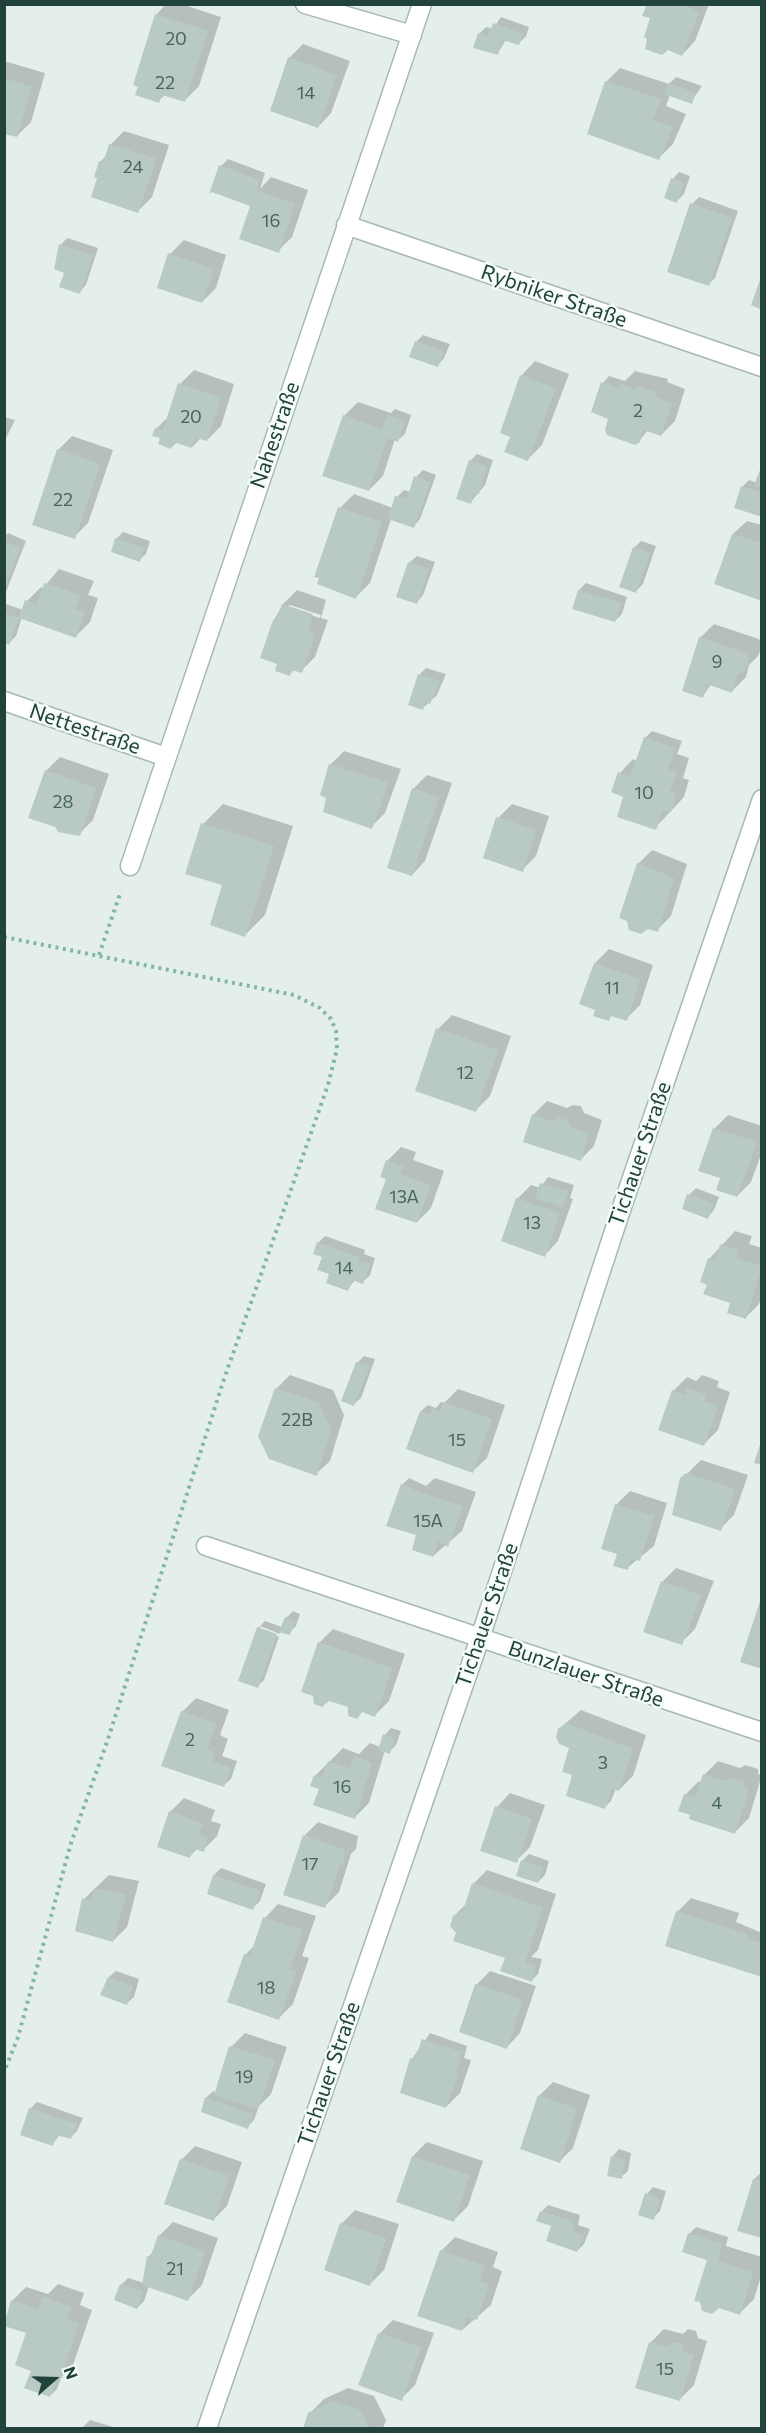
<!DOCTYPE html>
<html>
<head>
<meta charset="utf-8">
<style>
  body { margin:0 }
  #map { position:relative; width:766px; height:2433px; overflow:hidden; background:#e4efeb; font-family:Commissioner,sans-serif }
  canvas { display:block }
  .frame { position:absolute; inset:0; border:6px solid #21433c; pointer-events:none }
  .north { position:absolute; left:24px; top:2349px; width:60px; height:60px; -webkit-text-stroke:4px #f5fbf8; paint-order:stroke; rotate:70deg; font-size:16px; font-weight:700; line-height:24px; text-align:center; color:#21433c }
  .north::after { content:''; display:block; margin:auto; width:21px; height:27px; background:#21433c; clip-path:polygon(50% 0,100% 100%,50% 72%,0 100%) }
</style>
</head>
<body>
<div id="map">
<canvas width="766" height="2433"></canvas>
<div class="frame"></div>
<div class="north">N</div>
</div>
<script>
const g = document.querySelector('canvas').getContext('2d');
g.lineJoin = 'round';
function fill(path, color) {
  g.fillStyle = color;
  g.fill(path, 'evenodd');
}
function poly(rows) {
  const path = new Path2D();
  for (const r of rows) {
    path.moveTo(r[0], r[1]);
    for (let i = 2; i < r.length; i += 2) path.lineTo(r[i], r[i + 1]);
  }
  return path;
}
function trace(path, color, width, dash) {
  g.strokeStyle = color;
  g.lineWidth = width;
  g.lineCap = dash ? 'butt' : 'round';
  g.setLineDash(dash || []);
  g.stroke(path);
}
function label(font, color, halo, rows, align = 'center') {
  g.font = font + ' Commissioner,sans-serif';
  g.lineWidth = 5;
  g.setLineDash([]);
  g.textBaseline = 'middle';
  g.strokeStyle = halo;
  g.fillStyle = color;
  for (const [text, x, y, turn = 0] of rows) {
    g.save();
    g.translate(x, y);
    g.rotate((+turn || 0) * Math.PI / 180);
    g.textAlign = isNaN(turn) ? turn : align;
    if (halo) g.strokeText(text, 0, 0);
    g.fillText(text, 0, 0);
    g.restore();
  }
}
fill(poly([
  [166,4,181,4,221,17,199,86,185,100,165,95,158,101,156,15],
  [648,4,709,4,695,41,682,55,651,17],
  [501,17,529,27,526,36,519,43,506,40,497,54,479,34,486,27,493,29],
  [303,44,350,61,331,113,318,127,289,58],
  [4,61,45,73,31,122,17,136,4,132],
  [620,68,669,84,676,77,702,86,691,102,670,95,666,106,686,114,673,144,659,158,606,82],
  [124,131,169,145,152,197,138,211,99,177,100,162,108,154,110,145],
  [228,159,265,173,260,189,271,177,308,190,292,237,278,251,254,200,212,190,221,166],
  [679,172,690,176,684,194,677,201,673,179],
  [699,197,738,211,715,278,708,285,692,204],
  [67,238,98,248,86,285,79,292,66,272,61,245],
  [184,240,226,255,216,288,202,302,170,254],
  [423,335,450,344,444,358,438,365,416,342],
  [535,361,569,374,542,445,528,459,512,436,502,432,522,375],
  [194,370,234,384,221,426,207,440,201,438,192,447,177,442,171,448,156,429,169,416,180,384],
  [635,371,668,379,667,382,685,389,675,421,661,435,648,430,639,441,610,420,603,383,609,376,625,381],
  [358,402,391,413,395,409,411,415,405,434,398,440,395,439,383,476,369,490,344,416],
  [4,417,15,420,4,442],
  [72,436,113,450,88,523,74,537,58,450],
  [477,454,493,460,485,485,470,503,470,461],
  [762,469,762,516,742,487,749,480,757,483],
  [423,470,436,475,420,519,414,526,391,519,370,583,356,597,316,576,340,508,354,494,393,508,397,497,404,490,411,492,416,477],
  [747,521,762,525,762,599,733,534],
  [123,532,150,541,146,554,139,560,116,539],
  [8,533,26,541,4,597,4,537],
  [641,541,656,546,643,584,636,591,634,548],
  [417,556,435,562,423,595,417,602,398,596,410,562],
  [59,569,94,581,88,595,98,598,90,622,76,636,22,617,16,636,9,643,4,641,4,606,6,604,23,610,27,601,41,587,43,588],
  [586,583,627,597,622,614,615,621,574,608,579,590],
  [297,590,326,600,321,618,328,620,315,657,301,671,295,669,290,674,279,664,262,657,274,620,283,604],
  [290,605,321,615,320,618,287,607],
  [714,624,759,639,762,646,758,656,749,665,746,677,732,691,711,684,703,696,700,638],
  [426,668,446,674,437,695,423,708,410,704,420,674],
  [652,731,682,741,677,754,689,758,683,778,689,780,684,797,655,828,625,796,620,773,633,759,637,761,645,738],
  [344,751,401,769,385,813,371,827,328,797,330,765],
  [60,757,109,774,93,820,79,834,46,771],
  [427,775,452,783,425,861,412,875,413,789],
  [223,804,293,826,265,915,245,935,203,824],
  [512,804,549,816,536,856,522,870,498,818],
  [652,850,687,864,671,916,657,930,648,927,638,864],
  [609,949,653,965,640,1005,626,1019,613,1015,608,1019,597,1009,581,1004,595,963],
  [452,1015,511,1036,490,1096,476,1110,438,1029],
  [547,1101,567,1108,573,1105,581,1106,584,1113,602,1120,594,1146,581,1159,533,1115],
  [728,1115,762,1126,762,1152,751,1182,737,1196,722,1177,714,1129],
  [401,1147,416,1152,413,1160,444,1171,431,1208,417,1222,388,1178,387,1161],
  [548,1177,574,1185,570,1198,573,1199,558,1241,545,1255,517,1199,531,1185,540,1188],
  [696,1188,719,1197,714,1210,708,1217,689,1195],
  [735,1231,752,1236,749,1244,762,1248,762,1297,759,1304,745,1318,732,1302,709,1284,709,1259],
  [325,1236,365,1250,364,1254,375,1258,370,1275,363,1282,355,1280,348,1289,331,1274,318,1243],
  [364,1356,375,1359,361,1398,354,1404,357,1363],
  [290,1375,333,1390,344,1415,330,1461,316,1474,276,1389],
  [702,1375,719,1381,717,1387,730,1392,718,1430,704,1444,673,1391,687,1377,696,1381],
  [458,1389,505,1405,487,1458,473,1471,421,1411,428,1405,436,1408,441,1402,444,1403],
  [701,1460,748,1475,734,1515,720,1529,682,1479],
  [409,1478,426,1486,435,1478,476,1492,462,1531,433,1556,418,1533,402,1485],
  [630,1491,667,1503,654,1546,627,1568,619,1553,616,1505],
  [676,1568,714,1581,695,1629,681,1643,662,1582],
  [293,1611,300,1614,296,1626,289,1633,281,1631,280,1634,260,1626,260,1629,279,1637,264,1680,258,1686,258,1628,265,1621,282,1627,286,1618],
  [333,1629,405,1654,389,1701,375,1715,350,1706,319,1643],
  [196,1698,229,1710,220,1735,228,1739,222,1756,237,1761,231,1779,224,1785,182,1712],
  [581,1710,646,1735,633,1776,619,1790,616,1788,611,1801,604,1808,559,1729],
  [391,1728,401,1731,396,1745,389,1752,385,1750,369,1803,355,1817,321,1788,315,1776,343,1748,359,1754,370,1743,380,1747,385,1735],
  [718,1761,740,1768,745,1765,758,1769,758,1774,762,1775,749,1818,735,1832,685,1795,699,1781,702,1782,704,1775],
  [510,1793,545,1805,530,1847,516,1861,497,1807],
  [184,1798,215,1810,211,1821,221,1824,217,1836,203,1850,198,1848,190,1856,170,1812],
  [318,1822,358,1836,356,1849,351,1854,339,1892,325,1906,304,1836],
  [529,1854,549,1861,545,1875,538,1882,522,1861],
  [221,1868,266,1884,260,1901,253,1908,208,1893,214,1875],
  [487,1870,556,1894,538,1950,531,1957,542,1959,538,1974,531,1981,507,1957,457,1933,454,1916,467,1903,473,1884],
  [109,1875,139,1881,127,1927,113,1941,84,1899],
  [691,1898,739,1913,736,1922,762,1933,762,1976,677,1912],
  [278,1904,316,1916,302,1956,309,1958,293,2004,279,2018,245,1955,256,1944,265,1918],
  [116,1971,139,1979,134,1997,127,2003,109,1977],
  [490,1971,536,1986,520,2033,507,2047,476,1985],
  [245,2033,287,2047,271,2094,259,2106,254,2120,247,2127,206,2098,213,2091,216,2093,231,2047],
  [430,2033,467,2046,464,2058,471,2060,460,2093,446,2107,412,2059],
  [553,2082,590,2095,573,2148,559,2162,539,2096],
  [37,2102,83,2118,77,2131,70,2138,60,2134,52,2145,30,2109],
  [427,2142,483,2161,468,2206,454,2220,398,2201,413,2156],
  [195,2146,242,2162,227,2206,213,2220,181,2160],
  [619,2149,631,2153,628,2171,621,2177,609,2175,613,2156],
  [762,2172,762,2237,754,2179],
  [653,2187,666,2191,660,2211,653,2218,647,2194],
  [548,2205,580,2215,578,2225,590,2229,584,2244,577,2251,541,2212],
  [355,2210,399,2224,384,2270,370,2284,341,2224],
  [173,2222,218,2238,202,2285,188,2299,149,2286,144,2301,137,2308,121,2285,128,2278,144,2283,148,2257,154,2251,159,2236],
  [696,2227,728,2237,726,2246,762,2257,762,2273,754,2299,740,2313,710,2258,689,2234],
  [455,2237,498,2252,493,2267,502,2271,491,2305,462,2330,441,2251],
  [58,2284,84,2293,80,2305,92,2310,73,2365,61,2378,57,2389,50,2396,32,2372,28,2332,4,2323,12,2301,26,2287,48,2294],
  [393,2320,434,2333,415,2385,401,2399,379,2334],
  [664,2329,683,2334,688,2329,696,2331,698,2338,707,2341,694,2385,680,2399,650,2343],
  [348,2388,374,2396,386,2420,383,2428,304,2428,309,2414,324,2399],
  [90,2420,117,2428,82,2428]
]), '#0003');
fill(poly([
  [647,4,682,4,699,12,682,56,668,50,662,55,645,49,647,39,644,37,650,18,642,16],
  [155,14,208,31,185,102,162,95,159,103,135,95,138,87,133,85],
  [493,23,523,34,519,45,502,40,498,55,473,48,478,33,488,36],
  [288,57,337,75,318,128,270,111],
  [4,78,32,87,17,137,4,134],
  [605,81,661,99,653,120,673,127,659,160,587,134],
  [668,83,696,93,692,104,664,94],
  [109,144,156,159,138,213,91,197,97,178,94,177,99,161,103,163],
  [219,165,260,180,256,190,295,204,279,253,239,239,250,206,212,192,209,194],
  [671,178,684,182,677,203,664,198],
  [690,203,732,218,709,286,667,272],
  [59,244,93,255,80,294,59,287,64,273,54,269],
  [168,253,214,269,202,303,157,288],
  [761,277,762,277,762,310,751,305],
  [415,341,444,351,438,367,409,357],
  [520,375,556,388,528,461,504,452,510,437,500,433],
  [601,382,619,388,620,384,636,390,637,386,656,392,654,396,672,403,661,436,644,430,640,442,635,445,607,435,605,430,608,419,591,412],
  [178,383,221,398,207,441,196,438,192,448,173,442,171,449,158,444,160,438,152,436,155,428,163,430],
  [343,415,382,429,387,415,405,421,398,442,387,438,369,491,322,476],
  [57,449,100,464,75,539,32,525],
  [469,460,487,467,479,494,474,493,471,504,456,499],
  [762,465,762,488,754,485],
  [414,476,430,482,414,528,388,519,395,496,407,499],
  [741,486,762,493,762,517,734,508],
  [338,507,382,522,356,599,317,584,319,578,314,577],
  [732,534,762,543,762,601,714,584],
  [115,538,144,548,140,562,111,552],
  [4,541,20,548,5,588,4,588],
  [633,547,650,553,636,593,619,587],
  [408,562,429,569,417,604,396,597],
  [44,583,81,595,75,609,85,612,76,638,19,618,25,600,37,604],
  [578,590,621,603,615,622,572,609],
  [282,604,313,614,308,632,315,634,302,673,292,670,290,676,275,671,277,664,260,658,273,620,276,621],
  [4,613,19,618,9,645,4,643],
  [699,637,745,653,749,660,745,671,738,674,732,693,707,684,703,698,682,691],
  [418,674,440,681,430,704,425,702,423,710,408,705],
  [644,737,676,748,668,769,677,772,670,792,676,794,671,812,663,810,656,830,617,817,623,797,611,792,618,772,630,777],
  [329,764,388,783,372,829,323,812,326,798,320,795],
  [45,770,96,788,80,836,58,832,55,827,28,818],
  [412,788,439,797,412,876,387,868],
  [496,817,536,830,523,872,483,858],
  [201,823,274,846,245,937,210,925,222,885,185,874],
  [637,863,674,878,658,932,648,929,641,934,629,930,627,921,619,918],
  [594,963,640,979,627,1021,611,1016,609,1021,593,1016,595,1010,579,1004],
  [436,1028,498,1050,476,1112,415,1091],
  [532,1114,552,1122,558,1118,567,1120,570,1127,589,1134,581,1161,523,1142],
  [713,1128,757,1142,737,1197,716,1190,720,1178,698,1171],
  [386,1160,403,1166,400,1174,431,1185,417,1223,375,1209,386,1179,380,1177],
  [540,1183,568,1191,563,1207,535,1198],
  [687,1194,713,1204,708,1219,682,1209],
  [516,1198,560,1213,545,1257,501,1241],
  [317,1242,359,1257,358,1261,370,1264,363,1284,352,1280,348,1291,326,1283,329,1274,317,1270,322,1257,313,1254],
  [720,1244,739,1250,736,1258,762,1266,746,1319,727,1313,730,1303,703,1294,707,1285,700,1282,708,1258,715,1261],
  [356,1362,370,1366,354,1406,341,1401],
  [275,1388,319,1403,331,1430,317,1476,269,1459,258,1436],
  [687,1388,706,1395,704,1401,718,1406,704,1446,658,1430,672,1390,685,1395],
  [443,1402,492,1419,473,1473,406,1449,420,1411,430,1415,433,1408,440,1411],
  [761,1441,762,1441,762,1465,754,1463],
  [686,1473,735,1489,721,1531,672,1515,680,1478],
  [401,1484,419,1492,463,1506,448,1547,438,1541,433,1557,412,1550,416,1535,386,1526],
  [615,1504,654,1516,640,1561,631,1559,628,1570,613,1566,617,1554,601,1549],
  [661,1581,701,1595,682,1645,643,1632],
  [761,1598,762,1599,762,1669,740,1662],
  [285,1617,295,1621,290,1635,279,1632],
  [257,1627,277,1634,258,1688,238,1681],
  [318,1642,392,1668,375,1717,362,1712,357,1719,348,1716,348,1707,329,1701,322,1707,314,1704,313,1696,301,1692],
  [181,1711,216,1724,207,1749,215,1753,212,1761,231,1768,224,1787,161,1766],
  [566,1723,633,1749,619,1791,612,1789,605,1809,566,1796,572,1775,562,1772,569,1748,559,1744,556,1737,558,1729],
  [383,1734,395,1738,390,1754,378,1750],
  [354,1756,372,1763,355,1819,313,1805,319,1789,310,1786,314,1775,322,1778,328,1761,350,1769],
  [703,1774,725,1781,730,1778,745,1782,745,1788,749,1790,735,1834,689,1819,690,1815,678,1811,684,1794,695,1798],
  [495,1806,532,1819,517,1863,480,1851],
  [169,1811,203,1824,198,1835,208,1838,204,1852,194,1849,190,1858,157,1847],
  [303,1835,345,1850,343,1864,340,1864,325,1908,283,1895],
  [521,1860,543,1868,538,1883,516,1876],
  [213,1875,260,1891,253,1910,207,1894],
  [472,1883,543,1908,525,1963,536,1966,532,1982,500,1971,505,1958,453,1941,456,1933,450,1926,453,1916,463,1911],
  [94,1888,126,1895,113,1942,75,1931,82,1898,91,1901],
  [676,1911,748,1934,747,1938,762,1943,762,1977,665,1946],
  [263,1917,303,1930,290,1969,296,1972,279,2020,227,2002,244,1954,250,1956],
  [108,1977,133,1986,127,2005,100,1995],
  [475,1984,523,2000,507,2049,459,2032],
  [422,2039,462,2052,455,2073,458,2074,446,2108,400,2093,410,2058,415,2059],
  [229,2046,275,2060,258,2109,214,2095],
  [538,2095,577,2109,560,2163,520,2149],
  [205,2097,253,2114,248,2129,201,2112],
  [29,2108,77,2124,71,2139,56,2135,53,2146,20,2135],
  [412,2156,470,2175,454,2222,396,2202],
  [611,2156,625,2160,622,2179,607,2176],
  [180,2159,229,2176,214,2221,164,2204],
  [753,2179,762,2181,762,2238,737,2231],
  [645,2193,660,2198,654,2220,638,2215],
  [540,2211,574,2222,572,2231,584,2236,577,2252,546,2241,551,2226,536,2221],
  [340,2223,386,2238,370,2286,324,2270],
  [688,2233,722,2244,718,2261,753,2272,740,2315,719,2308,712,2314,702,2311,700,2302,694,2301,707,2260,682,2252],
  [158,2235,205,2252,188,2301,142,2285,147,2256,150,2258],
  [440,2250,485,2266,480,2281,489,2285,477,2320,467,2317,462,2331,417,2316],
  [120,2284,143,2292,137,2309,114,2300],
  [43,2297,71,2307,67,2319,79,2324,60,2381,57,2380,50,2397,24,2388,31,2371,15,2365,26,2333,4,2326,11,2300,38,2309],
  [378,2333,421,2347,402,2401,358,2385],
  [649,2342,668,2347,673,2342,682,2344,684,2352,694,2355,680,2401,635,2388],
  [333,2401,360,2410,369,2428,303,2428,308,2413]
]), '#b9cac4');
const minor = poly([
  [305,4,412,35],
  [346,225,762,367],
  [4,701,166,757],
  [130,866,422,4],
  [206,1546,762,1732],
  [207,2428,480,1638,623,1204,762,799]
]);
trace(minor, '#a6b8b3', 21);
trace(poly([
  [4,937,294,995,320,1008,331,1019,336,1031,337,1049,328,1085,224,1379,107,1742,71,1843,18,2037,4,2072],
  [99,955,121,891]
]), '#81b6a9', 4, [3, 4.5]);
trace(minor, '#fff', 18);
label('18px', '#47655e', null, [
  ["20",176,39],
  ["22",165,83],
  ["14",306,93],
  ["24",133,167],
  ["16",271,221],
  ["2",638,411],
  ["20",191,417],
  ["22",63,500],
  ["9",717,662],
  ["10",644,793],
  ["28",63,802],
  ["11",612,988],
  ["12",465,1073],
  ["13A",404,1197],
  ["13",532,1223],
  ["14",344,1268],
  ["22B",297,1420],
  ["15",457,1440],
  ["15A",428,1521],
  ["2",190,1740],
  ["3",603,1763],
  ["16",342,1787],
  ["4",717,1803],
  ["17",310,1864],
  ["18",266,1988],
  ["19",244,2077],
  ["21",175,2269],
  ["15",665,2369]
]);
label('21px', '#21433c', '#f5fbf8', [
  ["Rybniker Straße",554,296,19],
  ["Nahestraße",275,435,-71],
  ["Nettestraße",85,729,19],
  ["Tichauer Straße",640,1154,-71],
  ["Tichauer Straße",487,1615,-71],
  ["Bunzlauer Straße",586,1674,19],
  ["Tichauer Straße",329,2074,-71]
]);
</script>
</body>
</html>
